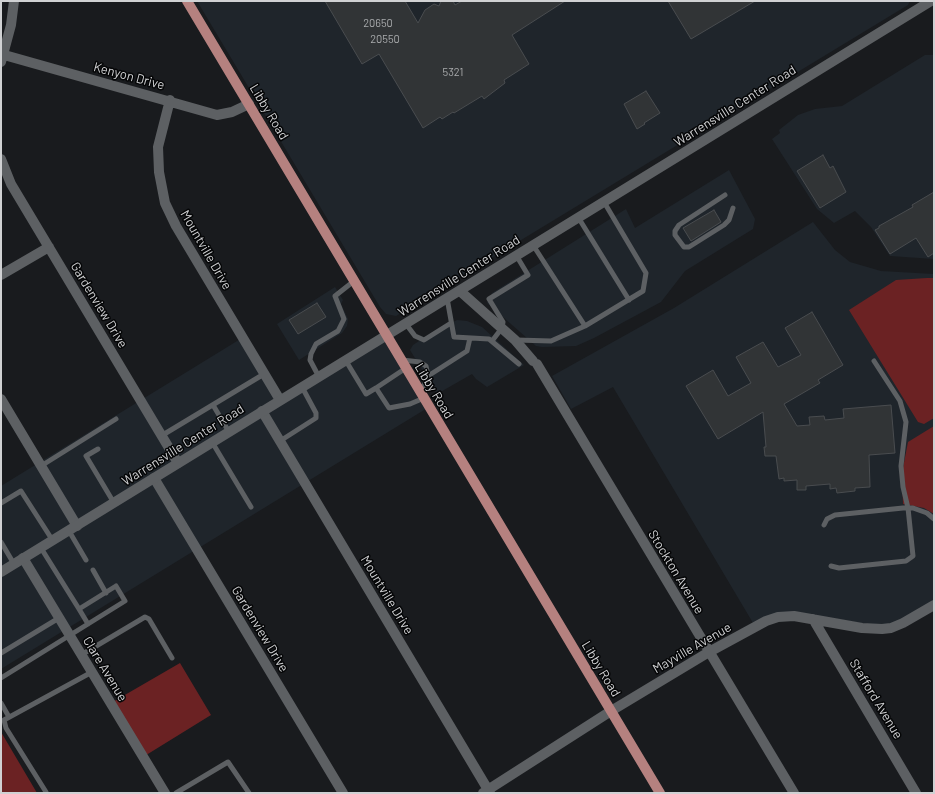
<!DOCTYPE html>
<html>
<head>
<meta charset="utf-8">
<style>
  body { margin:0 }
  #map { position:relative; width:935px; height:794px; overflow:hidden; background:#191b1e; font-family:Barlow,sans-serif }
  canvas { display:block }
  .frame { position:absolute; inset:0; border:2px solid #d0d1d3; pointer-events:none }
</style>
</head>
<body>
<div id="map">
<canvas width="935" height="794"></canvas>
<div class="frame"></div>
</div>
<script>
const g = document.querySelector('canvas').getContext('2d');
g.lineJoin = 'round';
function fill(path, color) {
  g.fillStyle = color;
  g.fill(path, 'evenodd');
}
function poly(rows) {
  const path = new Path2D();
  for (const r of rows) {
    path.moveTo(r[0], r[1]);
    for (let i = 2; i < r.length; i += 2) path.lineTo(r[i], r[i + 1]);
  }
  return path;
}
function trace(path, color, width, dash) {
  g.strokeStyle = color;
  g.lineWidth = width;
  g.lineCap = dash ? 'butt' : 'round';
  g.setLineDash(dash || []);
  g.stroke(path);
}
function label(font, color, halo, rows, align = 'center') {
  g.font = font + ' Barlow,sans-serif';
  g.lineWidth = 3;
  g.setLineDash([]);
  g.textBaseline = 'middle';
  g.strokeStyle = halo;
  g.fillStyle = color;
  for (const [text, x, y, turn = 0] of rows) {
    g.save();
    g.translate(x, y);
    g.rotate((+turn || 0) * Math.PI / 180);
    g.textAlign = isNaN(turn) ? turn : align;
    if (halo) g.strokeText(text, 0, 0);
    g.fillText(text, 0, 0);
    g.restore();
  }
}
fill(poly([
  [197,1,910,1,908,5,396,316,386,314,380,307],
  [925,55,934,55,934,259,890,256,871,227,855,211,834,223,817,209,772,139,780,133,779,130,798,115,815,109,842,106],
  [729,170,755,219,753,229,685,271,661,302,594,338,576,346,542,347,536,346,487,303,492,293,626,209,635,228],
  [813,222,835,250,850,262,881,271,934,274,934,601,893,624,879,626,831,618,753,623,613,387,571,409,552,376,674,308],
  [335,287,343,300,341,304,348,319,347,326,342,333,299,360,277,324],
  [457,320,467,321,482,327,524,365,487,387,476,379,472,374,437,394,410,350,413,345,428,335],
  [387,336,429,407,1,669,1,486,242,338,280,400]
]), '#1f252b');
fill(poly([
  [927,278,934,278,934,418,924,424,918,422,849,310,896,280],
  [934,426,934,514,924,508,903,504,902,473,908,442],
  [180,663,211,715,143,757,111,703],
  [1,732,37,793,1,793]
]), '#6b2223');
const building = poly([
  [325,1,405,1,418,23,425,10,434,4,439,6,441,1,453,1,455,5,462,1,565,1,512,35,529,64,504,80,505,83,484,99,482,96,454,113,453,112,442,119,440,117,423,128,379,54,362,64,325,1],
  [668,1,755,1,691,39,668,1],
  [646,91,660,113,644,123,645,124,637,129,624,104,646,91],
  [823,155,830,168,833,166,846,192,820,208,797,171,823,155],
  [934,192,934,253,928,257,916,238,890,254,875,230,879,228,879,226,913,207,912,205,934,192],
  [714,210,721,222,691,241,683,228,714,210],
  [317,303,326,317,298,334,289,320,317,303],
  [812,312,843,365,818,380,820,383,784,404,797,426,810,425,809,417,824,416,825,420,844,418,843,409,891,405,895,453,869,455,870,487,855,488,855,491,837,493,836,488,830,489,830,484,806,486,806,490,797,490,797,480,784,481,784,478,779,479,776,456,765,456,764,447,766,447,763,412,718,439,686,386,713,370,728,396,751,383,736,357,763,342,778,367,801,355,785,328,812,312]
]);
fill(building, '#313436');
trace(building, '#494c4f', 1);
trace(poly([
  [725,195,679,225,675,231,675,235,684,247,689,247,724,225,729,220,733,208],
  [578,217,629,300],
  [533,245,585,326],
  [447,298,454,337,489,339,519,364],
  [406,324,415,336,424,340,451,323],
  [516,340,551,341,585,326,643,291,646,273,604,202],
  [492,341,502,328,503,322,489,299,528,275,516,255],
  [402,360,420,362,426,366,428,376,421,392],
  [346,361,366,394,376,388],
  [406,368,376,388,389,408,410,404,424,398],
  [428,376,467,351,470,338],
  [319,377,310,360,311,354,316,344,338,331,344,319,335,296,354,281],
  [213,405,229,432],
  [161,436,264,374],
  [280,441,316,418,316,413,302,387],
  [212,442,251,507],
  [98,449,86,456,114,503],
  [41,466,116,419],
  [1,503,21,491,53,541],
  [824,525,827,519,835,515,903,508,913,508,927,513,934,519],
  [69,531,86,560],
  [1,542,14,564],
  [831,566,839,568,906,561,913,556,908,508,903,487,901,466,906,422,900,401,874,361],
  [93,570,106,593],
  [79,609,88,624],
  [1,653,59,618],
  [81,655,145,617,149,619,172,658],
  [1,678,125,601,116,586,79,609,41,548],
  [1,703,9,717],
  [46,792,6,728,4,720,92,672],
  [176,793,228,762,249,793]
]), '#5d6063', 5);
trace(poly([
  [1,54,217,115,232,112,249,104],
  [1,62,11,25,14,1],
  [170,100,158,147,159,172,165,203,176,226,280,400],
  [1,159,11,184,178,463],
  [1,275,49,247],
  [460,291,515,340,533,361],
  [537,364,794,793],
  [1,399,77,526],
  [262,411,490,793],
  [154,478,343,793],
  [23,558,165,793],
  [813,619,916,793],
  [483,793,611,711,709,652,766,621,778,617,794,616,862,628,882,629,891,628,903,623,934,605]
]), '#5d6063', 10);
trace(poly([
  [1,572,931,1]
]), '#5d6063', 10);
trace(poly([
  [187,1,660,793]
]), '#b5817f', 10);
label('11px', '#a8aaac', null, [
  ["20650",378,23],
  ["20550",385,39],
  ["5321",453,72]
]);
label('13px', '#d0d1d3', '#050607', [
  ["Kenyon Drive",129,76,15],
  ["Warrensville Center Road",735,106,-32],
  ["Libby Road",269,112,59],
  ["Mountville Drive",206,250,60],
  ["Warrensville Center Road",459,276,-32],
  ["Gardenview Drive",99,305,59],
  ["Libby Road",434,391,59],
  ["Warrensville Center Road",183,445,-32],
  ["Stockton Avenue",676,572,59],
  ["Mountville Drive",387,595,59],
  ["Gardenview Drive",260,629,59],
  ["Mayville Avenue",692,648,-30],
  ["Clare Avenue",105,669,59],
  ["Libby Road",601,669,59],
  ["Stafford Avenue",876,699,59]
]);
</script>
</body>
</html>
